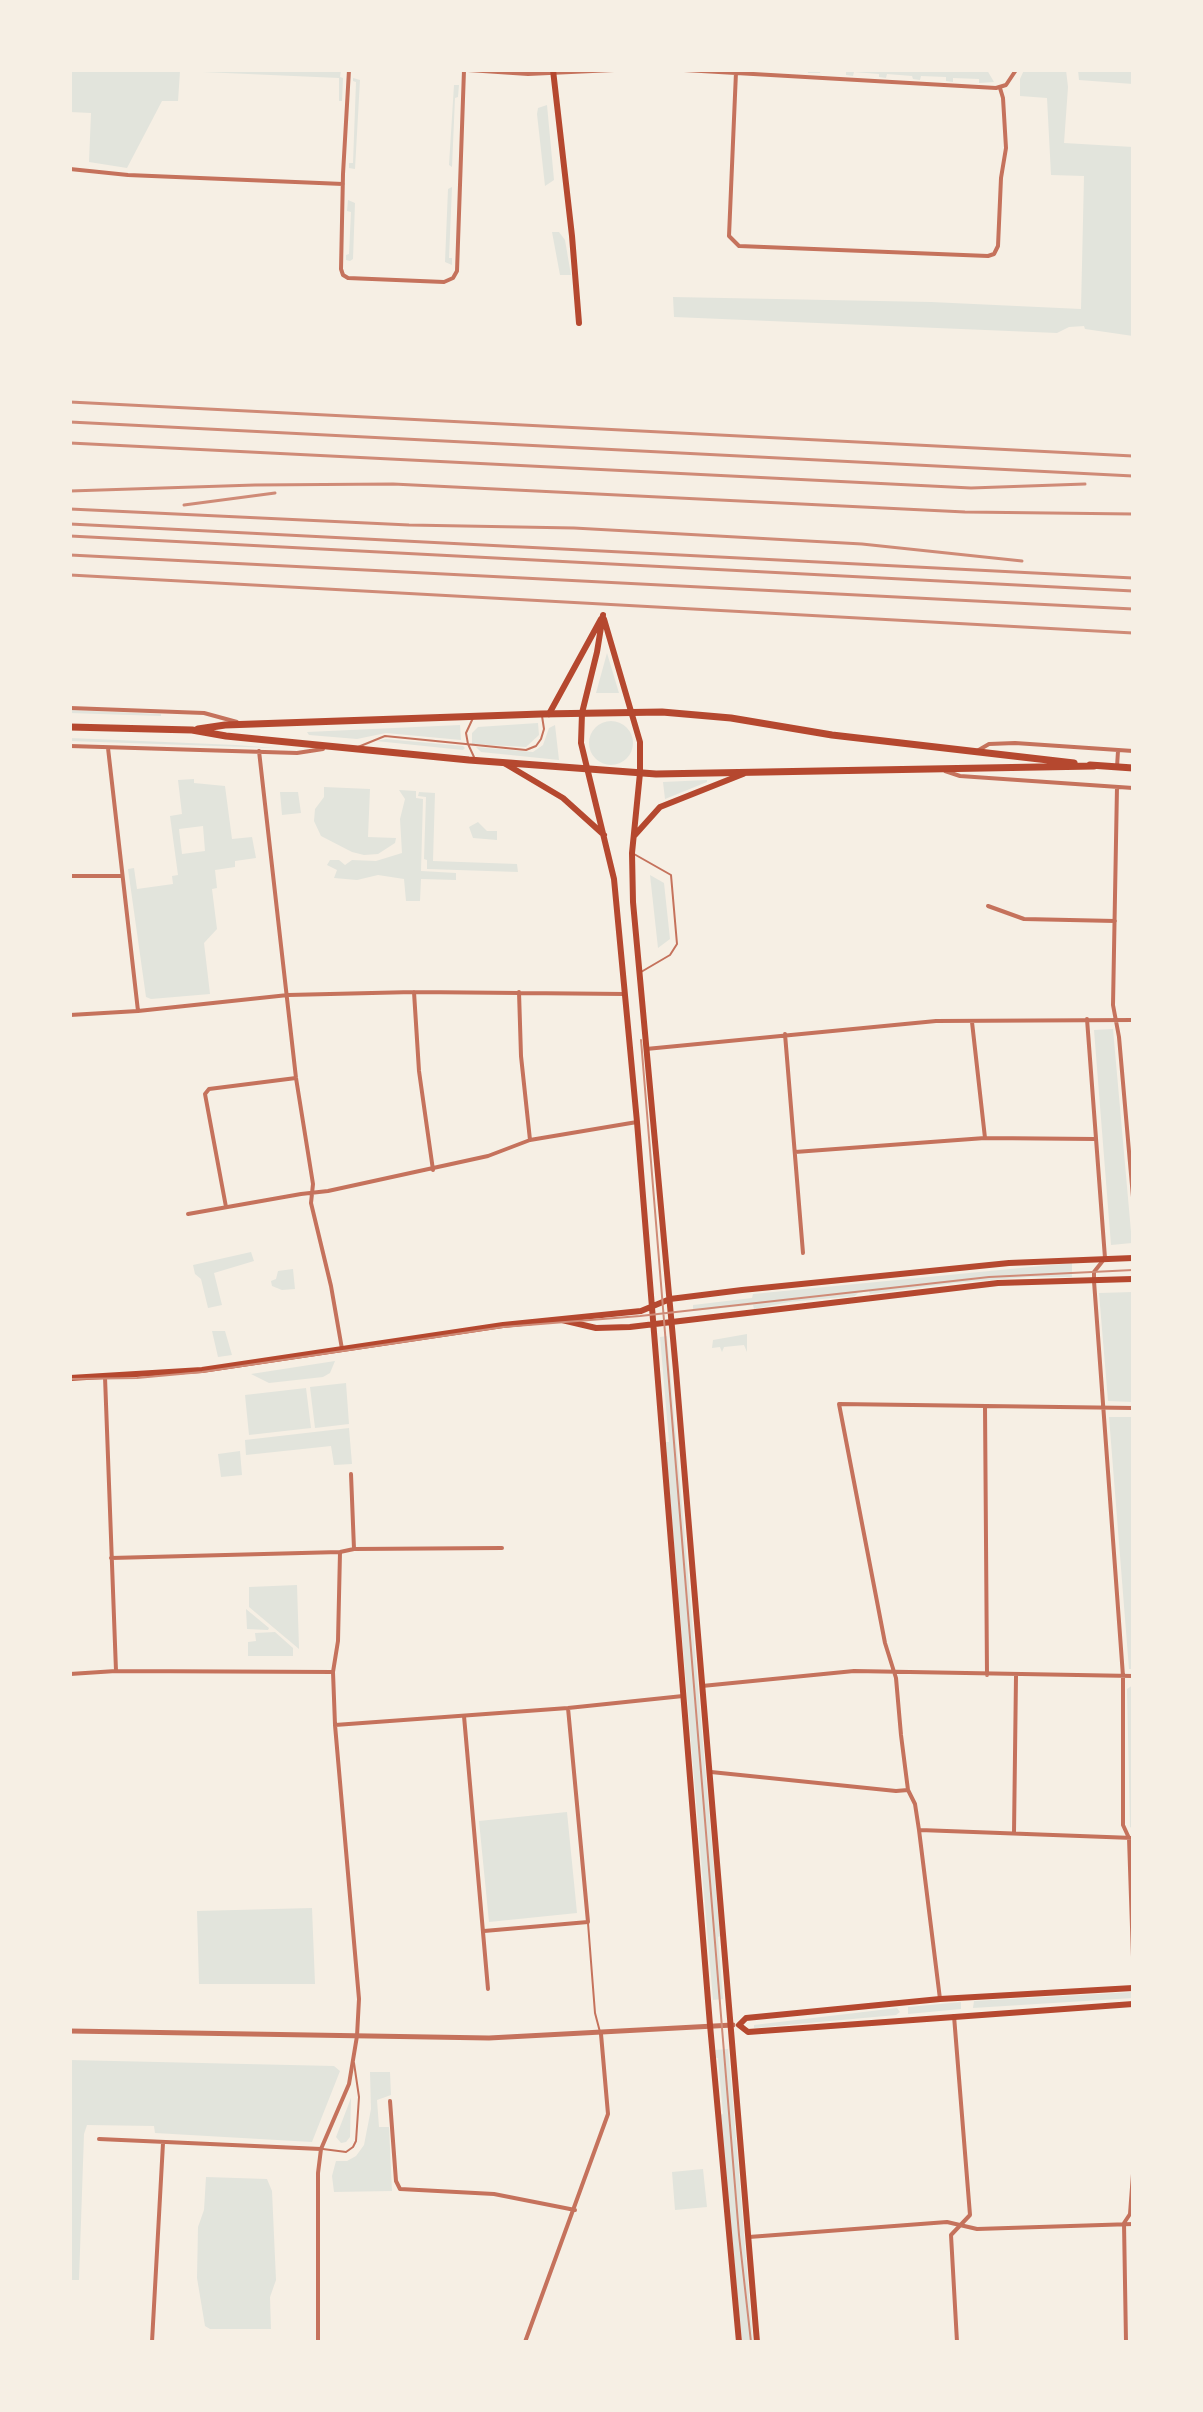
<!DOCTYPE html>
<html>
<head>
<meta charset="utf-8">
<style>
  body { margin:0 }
  #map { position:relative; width:1203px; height:2412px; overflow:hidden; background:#f6efe4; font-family:Raleway,sans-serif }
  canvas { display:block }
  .frame { position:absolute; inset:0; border:72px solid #f6efe4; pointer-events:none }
</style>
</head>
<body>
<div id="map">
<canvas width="1203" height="2412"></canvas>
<div class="frame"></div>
</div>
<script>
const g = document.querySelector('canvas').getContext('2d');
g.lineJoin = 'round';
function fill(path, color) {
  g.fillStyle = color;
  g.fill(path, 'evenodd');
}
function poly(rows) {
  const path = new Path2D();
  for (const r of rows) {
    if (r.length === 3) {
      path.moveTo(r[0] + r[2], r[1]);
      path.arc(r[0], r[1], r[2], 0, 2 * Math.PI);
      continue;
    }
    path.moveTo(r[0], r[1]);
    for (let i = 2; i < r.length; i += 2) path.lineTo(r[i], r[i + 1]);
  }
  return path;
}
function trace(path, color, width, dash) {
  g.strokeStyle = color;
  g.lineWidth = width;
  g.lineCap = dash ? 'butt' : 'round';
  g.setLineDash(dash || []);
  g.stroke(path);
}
fill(poly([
  [70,70,341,70,340,77,343,78,342,101,339,101,339,78,180,71,178,101,162,101,127,168,89,162,91,113,70,112],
  [808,70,987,70,994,82,979,83,979,79,953,78,953,82,946,81,946,77,921,76,920,80,913,79,912,76,887,74,886,78,879,77,879,74,854,72,853,76,846,75,846,72,821,70,820,73,808,73],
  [1024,70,1066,70,1068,87,1064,143,1133,147,1133,336,1085,329,1084,326,1069,327,1057,333,674,317,673,297,931,302,1081,309,1084,176,1051,175,1047,98,1020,96,1020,79],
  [1078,70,1133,70,1133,84,1079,80],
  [353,78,360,80,355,169,349,168,349,163,353,163,356,82,353,81],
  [454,85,459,85,458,97,455,98,452,167,449,165],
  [547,105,554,180,545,186,537,114,538,108],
  [452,187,449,258,452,258,452,265,445,262,448,189],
  [348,200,355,203,353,259,350,261,346,260,346,255,349,254,351,212,347,211],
  [552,232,559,232,565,240,571,275,560,275],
  [607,653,619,693,596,693],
  [70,710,161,714,161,716,70,713],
  [611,743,22],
  [538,723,539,735,526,747,472,744,472,733,478,727],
  [460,725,461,740,386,733,357,739,309,735,307,732],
  [555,725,559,760,481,752,476,747,533,752,543,745,549,728],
  [70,738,236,745,275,748,70,741],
  [386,739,463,746,465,748,463,750,376,741],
  [194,779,194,783,225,786,232,839,252,837,256,858,235,861,235,867,215,870,217,888,212,889,217,929,204,943,210,994,151,999,146,997,128,869,134,868,137,889,173,884,172,876,178,875,170,816,182,814,178,780],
  [203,826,205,851,182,854,179,829],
  [707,780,707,782,665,799,663,782],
  [324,787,370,789,368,837,396,838,395,843,378,854,364,855,352,852,321,836,314,821,315,809,324,797],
  [399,790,416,791,416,798,423,799,421,871,456,873,456,880,421,879,420,901,406,901,404,879,378,875,357,880,334,878,337,870,327,865,330,860,339,860,345,865,352,860,376,861,402,853,400,819,405,799],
  [280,792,298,792,301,813,282,815],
  [419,792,435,793,433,861,517,864,518,872,427,869,427,860,424,859,426,797,418,796],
  [478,822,487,831,497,831,497,840,473,838,469,827],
  [650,875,664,883,670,939,658,948],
  [1113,1029,1132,1243,1111,1245,1094,1030],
  [251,1252,254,1261,214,1273,222,1305,208,1308,201,1279,195,1274,193,1265],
  [1072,1263,1072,1277,1028,1277,955,1283,870,1294,869,1291,858,1293,855,1296,789,1302,754,1309,753,1305,693,1311,693,1305,752,1298,753,1294],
  [293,1269,295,1289,282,1290,272,1286,271,1281,276,1279,278,1271],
  [1133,1292,1133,1402,1108,1401,1099,1293],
  [212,1331,225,1331,232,1355,218,1357],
  [747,1334,747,1352,744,1345,724,1347,722,1352,720,1347,712,1348,713,1340],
  [667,1336,720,1936,718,1937,723,1999,713,2000,668,1473,666,1442,669,1442,660,1337],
  [335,1361,330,1373,323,1377,269,1383,251,1374],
  [346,1383,349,1424,315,1428,310,1387],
  [306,1388,311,1428,249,1435,245,1395],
  [1109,1417,1133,1417,1133,1669,1129,1669],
  [349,1428,352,1464,334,1465,331,1446,246,1455,245,1440],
  [240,1451,242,1475,221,1477,218,1454],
  [297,1585,299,1648,299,1649,249,1607,249,1587],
  [246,1609,269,1628,268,1630,247,1629],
  [275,1632,293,1648,293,1656,248,1656,248,1642,256,1641,255,1633],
  [1133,1685,1133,1829,1130,1827,1127,1689],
  [567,1812,577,1913,489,1922,479,1821],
  [312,1908,315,1984,199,1984,197,1911],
  [1133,1992,1133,1998,973,2008,974,2001],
  [961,2002,961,2009,908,2014,908,2007],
  [897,2008,900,2012,896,2015,754,2028,754,2025],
  [728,2049,733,2102,753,2342,742,2342,720,2115,723,2114,718,2058,716,2058,715,2050],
  [70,2060,334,2066,340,2071,312,2142,155,2133,154,2126,87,2125,84,2134,79,2280,70,2280],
  [370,2072,390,2072,391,2095,377,2100,379,2127,389,2127,392,2191,334,2192,332,2176,336,2161,347,2161,356,2156,364,2145,371,2109],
  [351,2098,350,2137,346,2142,341,2143,336,2137],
  [703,2169,707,2207,675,2210,672,2172],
  [206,2177,267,2179,272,2191,276,2280,270,2297,271,2329,210,2329,205,2326,197,2278,198,2227,204,2210]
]), '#e2e4dc');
trace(poly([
  [473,718,466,733,468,744,474,757],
  [358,747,385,736,526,750,536,746,541,739,544,729,542,716],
  [634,854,671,875,677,944,670,955,641,972],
  [588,1923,595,2013,600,2032],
  [323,2149,346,2152,353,2147,356,2141,359,2097,354,2063]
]), '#c5725c', 2);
trace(poly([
  [349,70,343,174,341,269,343,275,348,278,444,282,453,278,457,271,464,70],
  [468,70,528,74,614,70],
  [684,70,996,88,1006,85,1016,70],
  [736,72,729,236,739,246,988,256,994,254,998,246,1001,178,1006,148,1003,98,1000,88],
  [70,169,128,175,343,184],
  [70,708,204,713,237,722],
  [70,746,297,753,323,749],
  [108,748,138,1011],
  [259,751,296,1078,313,1184,311,1203,331,1286,342,1349],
  [977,751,989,744,1015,743,1133,751],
  [1117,767,1118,751],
  [945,771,960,776,1133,788],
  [1117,787,1113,1005,1119,1037,1133,1197],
  [70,876,121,876],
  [988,906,1024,919,1115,921],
  [414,992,419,1071,433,1170],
  [519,992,521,1056,530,1140],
  [70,1015,138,1011,288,995,414,992,625,994],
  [1087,1019,1105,1258,1094,1272,1094,1281,1123,1676,1123,1825,1129,1838,1133,1957],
  [972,1022,985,1138],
  [785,1034,803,1253],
  [646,1049,936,1021,1133,1020],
  [795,1152,985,1138,1095,1139],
  [226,1207,205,1094,209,1089,296,1078],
  [188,1214,301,1194,328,1191,488,1156,530,1140,637,1122],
  [105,1377,116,1671],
  [985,1406,987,1675],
  [351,1474,354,1549],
  [111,1558,340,1552,354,1549,502,1548],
  [70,1674,116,1671,333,1672],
  [702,1686,854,1671,1133,1676],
  [464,1716,488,1989],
  [335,1725,568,1708,683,1696],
  [711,1772,896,1791,908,1790],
  [920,1830,1133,1838],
  [1014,1833,1016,1676],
  [484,1931,588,1922,568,1708],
  [940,1999,919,1830,915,1804,908,1790,901,1735,896,1678,885,1643,839,1404,1133,1408],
  [954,2016,970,2215,951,2235,957,2342],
  [390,2101,396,2181,400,2189,494,2194,575,2210],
  [99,2139,321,2149],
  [749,2237,947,2222,977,2229,1133,2224],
  [152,2342,163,2143],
  [318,2342,318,2173,321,2149,349,2084,357,2036,359,1999,335,1725,333,1672,338,1641,340,1552],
  [525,2342,608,2114,601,2034],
  [1126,2342,1124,2223,1130,2214,1133,2174]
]), '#c5725c', 4);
trace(poly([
  [70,2031,489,2038,733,2025]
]), '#c5725c', 5);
trace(poly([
  [553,70,572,236,579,323],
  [603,615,597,652,582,713,581,743,614,879,637,1122,710,2025,739,2342],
  [604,619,640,742,640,773,632,853,633,902,676,1371,757,2342],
  [549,714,601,619],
  [504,763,563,798,604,835],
  [634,836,660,807,743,774],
  [562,1320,596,1328,630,1327,998,1283,1133,1279],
  [70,1378,202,1370,503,1325,641,1311,670,1299,742,1290,1009,1263,1133,1258],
  [1133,1988,940,1999,746,2018,739,2025,748,2032,1133,2004]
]), '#b5482f', 6);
trace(poly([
  [70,727,192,730,226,736,469,760,656,774,1094,766],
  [198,729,225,725,541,714,662,712,731,718,832,735,1074,763],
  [1090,765,1133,768]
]), '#b5482f', 7);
trace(poly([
  [641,1040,739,2235,751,2342],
  [70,1379,137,1378,202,1372,503,1327,640,1316,989,1277,1133,1270]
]), '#cf8b77', 2);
trace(poly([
  [70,402,1133,456],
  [70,422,1133,476],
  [70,443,971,488,1085,484],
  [70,491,255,485,393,484,965,512,1133,514],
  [184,505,275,493],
  [70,509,409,525,574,528,862,544,1022,561],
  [70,524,1133,578],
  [70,536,1133,591],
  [70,555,1133,609],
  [70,575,1133,633]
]), '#cf8b77', 3);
</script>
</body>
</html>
